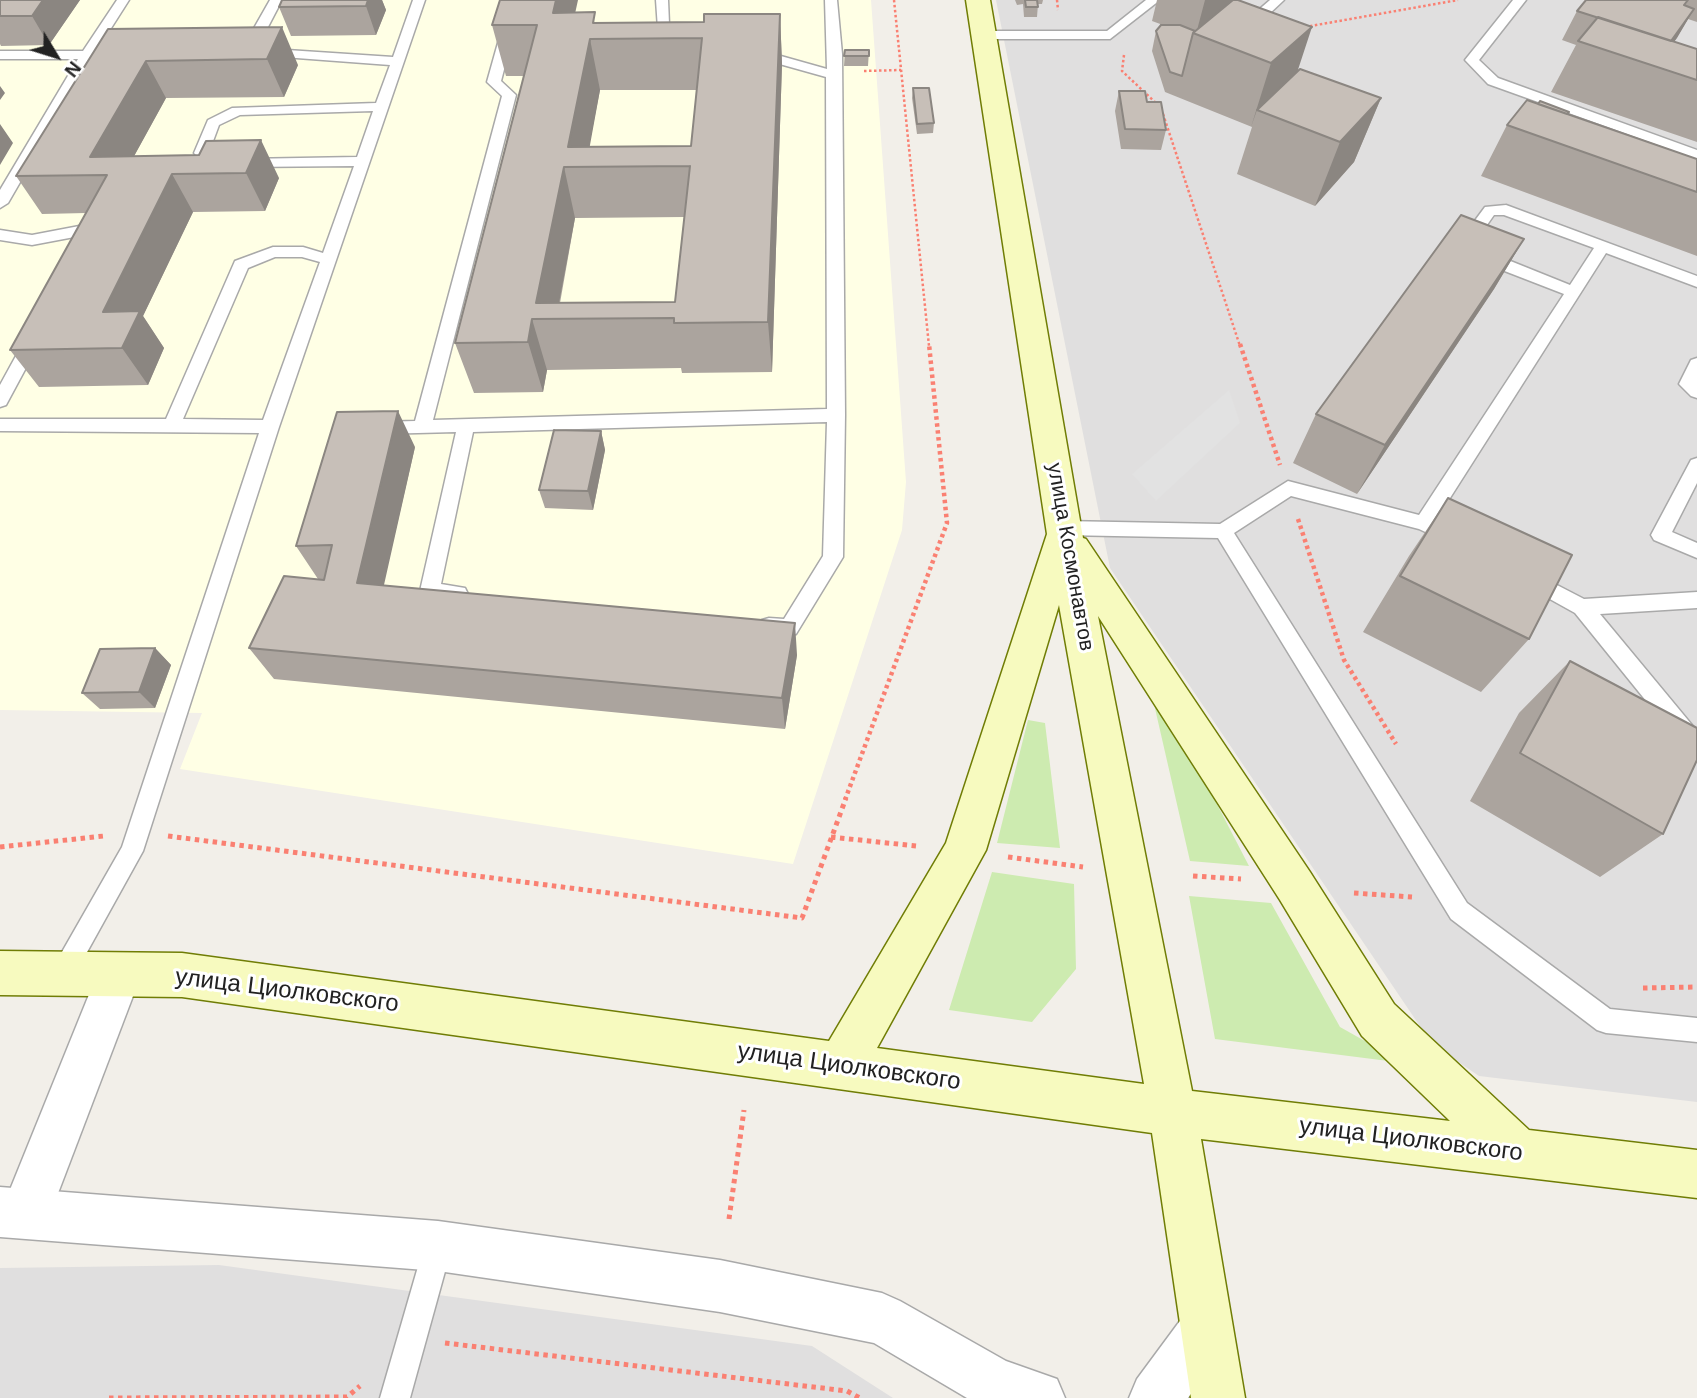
<!DOCTYPE html>
<html>
<head>
<meta charset="utf-8">
<style>
  body { margin:0 }
  #map { position:relative; width:1697px; height:1398px; overflow:hidden; background:#f2efe9; font-family:Arial,sans-serif }
  canvas { display:block }
  .north { position:absolute; left:21px; top:21px; width:70px; height:70px; -webkit-text-stroke:5px #fff; paint-order:stroke; rotate:128deg; font-size:19px; font-weight:700; line-height:28px; text-align:center; color:#222 }
  .north::after { content:''; display:block; margin:auto; width:24px; height:32px; background:#222; clip-path:polygon(50% 0,100% 100%,50% 72%,0 100%) }
</style>
</head>
<body>
<div id="map">
<canvas width="1697" height="1398"></canvas>
<div class="north">N</div>
</div>
<script>
const g = document.querySelector('canvas').getContext('2d');
g.lineJoin = 'round';
function fill(path, color) {
  g.fillStyle = color;
  g.fill(path, 'evenodd');
}
function poly(rows) {
  const path = new Path2D();
  for (const r of rows) {
    path.moveTo(r[0], r[1]);
    for (let i = 2; i < r.length; i += 2) path.lineTo(r[i], r[i + 1]);
  }
  return path;
}
function trace(path, color, width, dash) {
  g.strokeStyle = color;
  g.lineWidth = width;
  g.lineCap = dash ? 'butt' : 'round';
  g.setLineDash(dash || []);
  g.stroke(path);
}
function label(font, color, halo, rows, align = 'center') {
  g.font = font + ' Arial,sans-serif';
  g.lineWidth = 6;
  g.setLineDash([]);
  g.textBaseline = 'middle';
  g.strokeStyle = halo;
  g.fillStyle = color;
  for (const [text, x, y, turn = 0] of rows) {
    g.save();
    g.translate(x, y);
    g.rotate((+turn || 0) * Math.PI / 180);
    g.textAlign = isNaN(turn) ? turn : align;
    if (halo) g.strokeText(text, 0, 0);
    g.fillText(text, 0, 0);
    g.restore();
  }
}
fill(poly([
  [996,0,1697,0,1697,1102,1479,1076,1432,1044,1110,568],
  [219,1265,812,1346,893,1398,0,1398,0,1268]
]), '#e0dfdf');
fill(poly([
  [0,0,871,0,906,482,902,530,793,864,180,769,202,713,0,710]
]), '#ffffe5');
fill(poly([
  [1151,691,1163,700,1249,866,1190,861],
  [1028,720,1045,723,1060,848,997,843],
  [992,872,1074,884,1076,969,1032,1022,949,1010],
  [1189,896,1271,903,1340,1027,1404,1063,1215,1039]
]), '#cdebb0');
fill(poly([
  [1229,390,1240,423,1156,501,1132,474]
]), '#e2e2e2');
const service = poly([
  [117,0,129,0,101,44,120,36,127,40,92,58,8,203,0,208,0,190,78,59,0,59,0,51,83,51,117,0],
  [270,0,282,0,257,48,393,57,413,0,425,0,279,427,143,851,71,981,62,985,53,981,50,973,122,847,259,433,0,431,0,419,166,419,235,261,273,247,303,247,323,253,354,166,244,167,237,163,244,159,357,157,373,111,240,115,219,125,209,152,219,163,217,166,207,166,194,153,208,120,232,108,376,103,390,65,243,54,241,51,270,0],
  [275,257,302,257,320,262,263,420,183,419,248,268,275,257],
  [510,0,522,0,501,81,516,95,433,420,827,409,826,77,751,56,749,53,756,49,827,69,825,0,837,0,842,54,845,415,843,557,796,634,789,636,769,634,762,632,759,626,762,620,769,618,784,619,823,556,827,422,473,432,441,584,465,588,468,594,465,600,458,602,430,599,423,597,420,591,456,432,379,434,373,433,370,428,373,423,379,422,415,421,502,96,487,82,510,0],
  [656,0,668,0,669,24,690,29,690,35,658,29,656,0],
  [1146,0,1160,0,1110,39,983,39,976,35,983,31,1107,31,1146,0],
  [1270,0,1284,0,1250,32,1240,32,1240,26,1270,0],
  [1513,0,1526,0,1479,60,1498,78,1697,150,1697,159,1488,84,1465,60,1513,0],
  [1506,205,1697,276,1697,287,1606,253,1436,520,1460,533,1463,538,1460,543,1453,545,1419,529,1291,496,1234,533,1467,903,1610,1009,1697,1018,1697,1042,1606,1033,1597,1030,1451,919,1218,538,1063,535,1056,533,1054,528,1056,523,1063,521,1220,524,1288,481,1419,515,1564,294,1471,258,1459,242,1485,207,1506,205],
  [1494,215,1504,215,1594,248,1570,285,1483,250,1475,242,1494,215],
  [95,223,103,228,97,236,92,238,85,235,32,245,0,240,0,230,32,235,95,223],
  [34,332,42,338,6,405,0,407,0,385,28,334,34,332],
  [1697,358,1697,398,1691,396,1679,384,1691,360,1697,358],
  [1697,458,1697,483,1672,532,1697,543,1697,558,1654,540,1651,535,1691,460,1697,458],
  [1528,570,1584,599,1697,592,1697,608,1600,614,1697,731,1697,756,1689,754,1575,613,1521,583,1518,578,1521,573,1528,570],
  [438,1232,448,1236,452,1246,410,1398,380,1398,424,1246,428,1236,438,1232]
]);
const minor = poly([
  [119,953,135,960,141,975,44,1230,26,1237,8,1230,1,1212,103,960,119,953]
]);
const tertiary = poly([
  [0,1187,438,1221,720,1260,882,1293,900,1301,1006,1361,1057,1379,1065,1398,967,1398,874,1343,720,1312,438,1271,0,1237,0,1187],
  [1206,1302,1224,1310,1232,1328,1224,1346,1188,1398,1129,1398,1137,1379,1188,1310,1206,1302]
]);
const secondary = poly([
  [966,0,990,0,1083,538,1086,539,1310,872,1394,1004,1529,1130,1697,1150,1697,1198,1201,1139,1245,1398,1191,1398,1152,1133,182,997,0,995,0,951,182,953,829,1041,946,843,1047,534,966,0],
  [1059,605,1144,1084,877,1048,986,850,1059,605],
  [1098,616,1280,900,1362,1036,1450,1121,1192,1091,1098,616]
]);
trace(service, '#a9a9a9', 3);
trace(minor, '#a9a9a9', 3);
trace(tertiary, '#a9a9a9', 3);
trace(secondary, '#707d05', 3);
trace(poly([
  [894,0,929,346],
  [1057,0,1058,10],
  [1305,27,1458,0],
  [1124,55,1122,71,1157,104],
  [864,71,901,70],
  [1163,114,1240,346]
]), '#fa8072', 2.5, [2.5, 2.5]);
trace(poly([
  [1240,344,1280,465],
  [1298,519,1344,660,1396,744],
  [845,800,947,523,929,344]
]), '#fa8072', 4.5, [3.5, 3.5]);
trace(poly([
  [168,836,802,918,846,798],
  [831,837,916,846],
  [0,847,104,836],
  [1008,857,1083,867],
  [1193,876,1241,879],
  [1354,893,1412,897],
  [1643,988,1697,987],
  [729,1219,744,1110],
  [445,1343,847,1391,860,1398],
  [109,1398,347,1397,360,1386]
]), '#fa8072', 5, [4.5, 4.5]);
fill(service, '#fff');
fill(minor, '#fff');
fill(tertiary, '#fff');
fill(secondary, '#f7fabf');
fill(poly([
  [0,0,80,0,49,45,1,46,0,44],
  [282,0,382,0,386,10,376,35,291,36,279,7],
  [1015,0,1043,0,1042,4,1038,4,1037,17,1024,17,1023,4,1017,5],
  [1157,0,1238,0,1297,71,1381,98,1354,162,1315,206,1237,174,1252,127,1165,92,1152,51,1156,31,1163,25,1152,21],
  [1586,0,1697,0,1697,22,1688,19,1674,42,1697,49,1697,142,1551,92,1576,45,1562,40,1577,11],
  [575,13,597,23,704,22,780,14,782,64,772,372,682,373,681,368,547,370,543,392,474,393,455,343,524,76,506,76,492,25],
  [600,90,697,90,691,146,589,146],
  [684,217,675,302,560,303,575,218],
  [108,29,298,65,284,97,166,98,134,156,279,178,265,211,193,212,143,316,164,348,148,385,39,387,10,350,86,213,42,214,16,176],
  [845,50,869,50,868,66,844,66],
  [913,88,934,123,933,133,917,134,912,98],
  [1119,91,1147,102,1166,130,1161,150,1121,149,1115,111],
  [1538,104,1697,159,1697,256,1481,176,1507,125],
  [1524,239,1494,289,1357,494,1293,463,1316,414],
  [601,431,605,450,593,510,545,508,539,490],
  [415,447,383,585,797,655,785,729,274,679,249,648,318,579,296,546],
  [1448,498,1529,639,1481,692,1363,632,1409,556],
  [155,648,171,665,155,708,100,709,82,693],
  [1570,661,1663,834,1600,877,1470,801,1519,713]
]), '#aba49e');
fill(poly([
  [43,0,80,0,49,45,32,16],
  [368,0,382,0,386,10,376,35,366,6],
  [556,0,578,0,564,64,553,13],
  [1205,0,1238,0,1196,34],
  [1694,9,1677,38,1656,66,1670,42],
  [780,14,782,64,772,372,768,322],
  [282,27,298,65,284,97,267,59],
  [1312,27,1291,91,1257,110,1251,127,1271,63],
  [590,39,600,90,586,167,568,147],
  [146,61,166,98,116,189,107,175,90,157],
  [0,86,5,93,0,100],
  [1381,98,1354,162,1315,206,1340,142],
  [0,124,13,143,0,165],
  [261,140,279,178,265,211,246,173],
  [564,167,575,218,556,319,536,303],
  [172,174,193,212,143,316,164,348,148,385,122,348,103,312],
  [1524,239,1494,289,1357,494,1385,445],
  [532,319,547,370,543,392,528,342],
  [398,411,415,447,377,616,357,583],
  [601,431,605,450,593,510,588,491],
  [795,623,797,655,785,729,782,698],
  [155,648,171,665,155,708,139,692]
]), '#8b8681');
const building = poly([
  [0,0,43,0,32,16,0,16,0,0],
  [282,0,368,0,366,6,279,7,282,0],
  [500,0,556,0,553,13,595,12,593,23,704,22,704,14,780,14,768,322,674,323,674,318,532,319,528,342,455,343,537,25,492,25,500,0],
  [702,38,691,146,568,147,590,39,702,38],
  [690,166,675,302,536,303,564,167,690,166],
  [1025,0,1037,0,1038,7,1026,7,1025,0],
  [1233,0,1238,0,1312,27,1271,63,1193,33,1233,0],
  [1586,0,1688,0,1684,5,1694,9,1671,41,1577,11,1586,0],
  [1598,17,1697,49,1697,80,1578,41,1598,17],
  [1161,25,1180,25,1195,31,1193,33,1182,76,1170,72,1156,31,1161,25],
  [282,27,267,59,146,61,90,157,199,155,206,141,261,140,246,173,172,174,103,312,140,311,122,348,10,350,107,175,16,176,108,29,282,27],
  [845,50,869,50,869,56,844,56,845,50],
  [1300,69,1381,98,1340,142,1257,110,1300,69],
  [913,88,929,88,934,123,917,124,913,88],
  [1119,91,1145,91,1147,102,1161,102,1166,130,1125,129,1119,91],
  [1527,100,1697,159,1697,192,1507,125,1527,100],
  [1540,101,1569,112,1567,114,1538,104,1540,101],
  [1461,215,1524,239,1385,445,1316,414,1461,215],
  [398,411,357,583,795,623,782,698,249,648,284,576,324,580,332,545,296,546,337,412,398,411],
  [554,430,601,431,588,491,539,490,554,430],
  [1448,498,1572,555,1529,639,1400,576,1448,498],
  [155,648,139,692,82,693,100,649,155,648],
  [1570,661,1697,728,1697,760,1663,834,1520,753,1570,661]
]);
fill(building, '#c7bfb8');
trace(building, '#8b8681', 2);
label('21px', '#222', '#fff', [
  ["улица Космонавтов",1070,557,80]
]);
label('24px', '#222', '#fff', [
  ["улица Циолковского",287,991,7],
  ["улица Циолковского",849,1067,8],
  ["улица Циолковского",1411,1140,7]
]);
</script>
</body>
</html>
